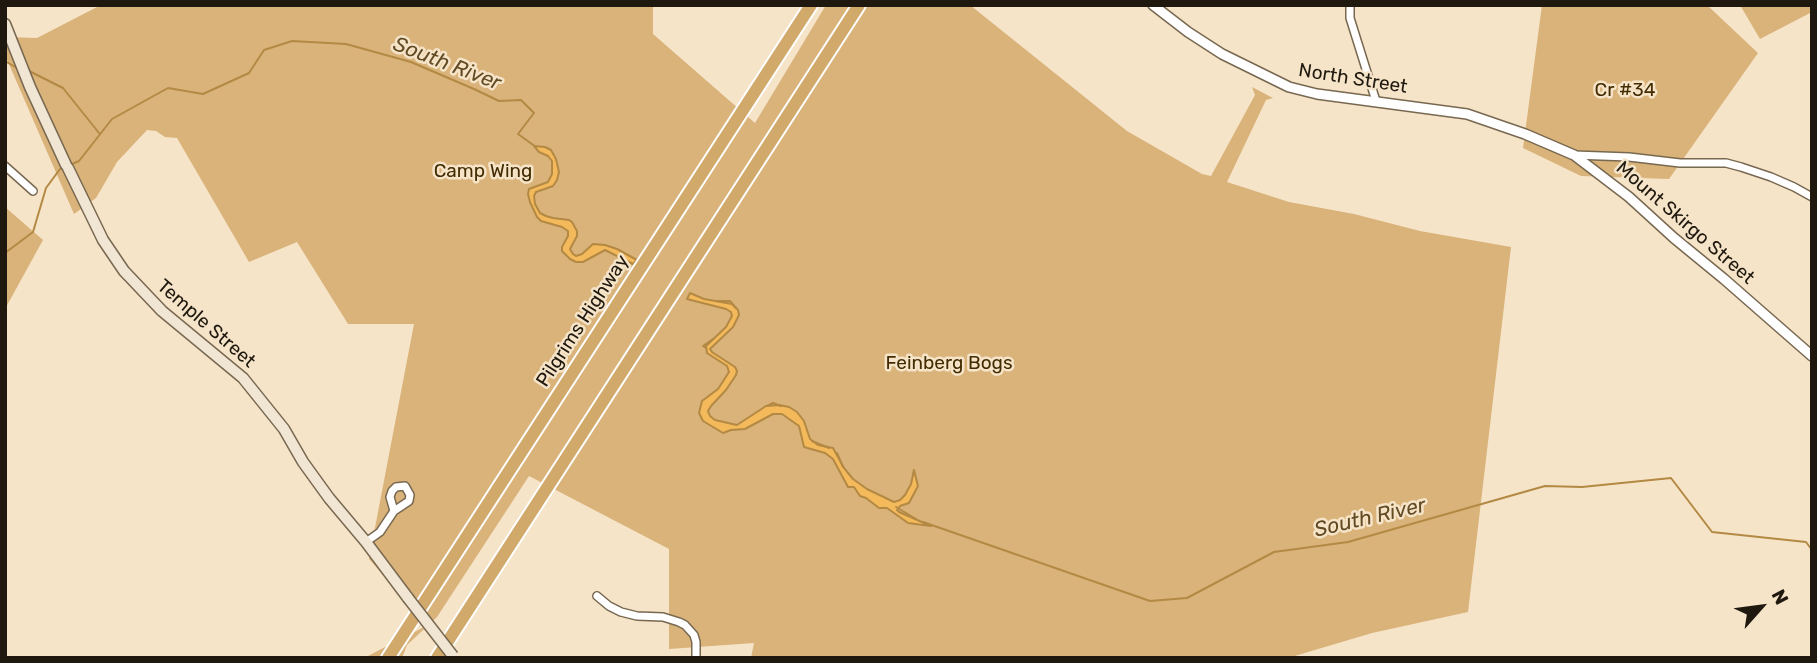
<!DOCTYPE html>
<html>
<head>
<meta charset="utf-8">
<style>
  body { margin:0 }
  #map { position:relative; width:1817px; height:663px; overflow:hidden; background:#f6e4c9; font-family:Rubik,sans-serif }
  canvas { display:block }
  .frame { position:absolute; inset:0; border:7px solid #1e180e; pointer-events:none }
  .north { position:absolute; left:1726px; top:572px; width:70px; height:70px; -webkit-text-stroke:5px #f6e4c9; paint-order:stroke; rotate:62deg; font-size:19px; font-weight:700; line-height:28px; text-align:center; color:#1e180e }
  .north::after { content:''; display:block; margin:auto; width:24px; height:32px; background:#1e180e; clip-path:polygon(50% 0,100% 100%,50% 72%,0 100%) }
</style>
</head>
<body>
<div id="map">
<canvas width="1817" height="663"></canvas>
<div class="frame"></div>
<div class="north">N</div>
</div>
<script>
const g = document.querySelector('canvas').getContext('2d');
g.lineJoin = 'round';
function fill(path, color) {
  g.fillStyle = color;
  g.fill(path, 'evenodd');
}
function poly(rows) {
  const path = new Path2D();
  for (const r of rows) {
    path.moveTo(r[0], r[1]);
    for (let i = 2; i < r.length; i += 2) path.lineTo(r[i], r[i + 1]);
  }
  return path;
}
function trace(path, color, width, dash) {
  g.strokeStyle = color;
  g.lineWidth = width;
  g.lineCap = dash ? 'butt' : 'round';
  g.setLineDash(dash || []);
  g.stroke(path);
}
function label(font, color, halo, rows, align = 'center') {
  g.font = font + ' Rubik,sans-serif';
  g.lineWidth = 5;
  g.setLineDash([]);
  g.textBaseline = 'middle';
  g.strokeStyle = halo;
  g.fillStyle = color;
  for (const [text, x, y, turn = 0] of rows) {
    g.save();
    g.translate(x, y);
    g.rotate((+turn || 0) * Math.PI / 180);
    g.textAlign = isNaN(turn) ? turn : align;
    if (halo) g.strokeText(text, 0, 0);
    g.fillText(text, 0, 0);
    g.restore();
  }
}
fill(poly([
  [101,5,653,5,653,34,755,123,826,5,970,5,1127,131,1202,174,1211,176,1255,95,1252,87,1273,98,1266,100,1227,182,1289,202,1354,214,1420,231,1511,247,1468,612,1372,633,1288,658,751,658,754,643,669,649,669,549,529,476,437,617,407,645,402,658,364,658,428,625,369,559,414,324,348,324,297,242,249,262,177,138,165,137,156,131,147,130,117,162,96,198,74,214,5,55,5,37,37,38],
  [1542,5,1707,5,1758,53,1669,179,1581,176,1523,148],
  [1740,5,1812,5,1812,12,1760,39],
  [5,207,43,240,5,309]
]), '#d9b37a');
const water = poly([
  [534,146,545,147,551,150,556,159,559,172,557,180,553,186,536,192,534,196,535,204,540,213,546,216,553,218,569,220,572,222,577,231,577,236,570,249,573,254,576,256,582,254,593,244,605,245,617,249,637,260,633,264,605,250,583,262,576,262,570,259,562,251,562,247,568,236,568,231,562,227,541,221,537,217,530,202,528,194,529,189,548,182,552,174,552,161,548,156,539,152,534,146],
  [690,293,704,299,732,304,738,310,739,315,733,327,710,349,712,352,735,367,737,371,736,375,726,390,711,406,708,411,710,416,715,420,737,425,766,406,779,405,789,407,797,412,804,421,810,439,818,445,833,448,844,468,853,479,867,489,894,502,900,500,905,495,911,484,914,470,918,486,909,503,900,506,897,510,899,512,931,526,908,523,887,508,879,508,866,498,860,496,854,487,848,487,833,459,825,453,804,447,799,426,782,414,773,414,745,429,731,430,723,433,703,421,699,413,702,401,718,389,729,372,727,366,707,353,706,346,726,327,732,316,731,312,726,309,687,299,690,293]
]);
fill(water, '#f3b95b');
trace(water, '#b38944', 2);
trace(poly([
  [5,61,17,68],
  [29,71,63,88,99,133],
  [72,164,79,161,112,119,168,88,203,94,249,73,264,50,292,41,346,44,411,62,474,89,499,101,521,100,534,113,518,134,536,147],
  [5,253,33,232,46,188,60,169,63,168],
  [717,301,730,301,736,308],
  [706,348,703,346,713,339],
  [767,406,773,403,781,406],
  [812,441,829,448],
  [837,453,843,467],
  [896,507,916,519],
  [923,522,1150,601,1187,598,1274,552,1348,542,1545,486,1582,487,1671,478,1712,532,1806,542,1812,550]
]), '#b38944', 2);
const minor = poly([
  [1350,5,1350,18,1376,101],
  [1574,155,1629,157,1680,163,1726,163,1741,167,1771,177,1794,187,1812,197],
  [5,166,33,191],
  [366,542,380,532,394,511,409,501,410,495,405,486,396,487,392,491,390,497,394,511],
  [597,596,609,606,621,612,637,616,663,617,679,622,685,625,694,635,696,642,696,658]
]);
const tertiary = poly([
  [1153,5,1188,32,1222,54,1289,87,1317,94,1467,114,1525,134,1574,155,1629,197,1674,238,1724,279,1812,356]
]);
const secondary = poly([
  [5,24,30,87,66,165],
  [68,168,103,240,124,271,162,311,243,378,284,429,303,462,329,498,366,542,408,598]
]);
const motorway = poly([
  [388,658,811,5],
  [437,658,859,5]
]);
trace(minor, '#786850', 10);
trace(tertiary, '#786850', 12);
trace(secondary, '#786850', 13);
trace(motorway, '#fff', 16);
trace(minor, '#fff', 7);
trace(tertiary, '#fff', 9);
trace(secondary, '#f1e5d3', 10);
trace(motorway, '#d1a96b', 12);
const secondaryBridge = poly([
  [408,598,453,656]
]);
trace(secondaryBridge, '#786850', 13, []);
trace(secondaryBridge, '#f1e5d3', 10);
label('19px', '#1e180e', '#f6e4c9', [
  ["North Street",1353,79,9],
  ["Mount Skirgo Street",1685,223,41],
  ["Pilgrims Highway",583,321,-57],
  ["Temple Street",206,324,41]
]);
label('19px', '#432c02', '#f6e4c9', [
  ["Cr #34",1625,91],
  ["Camp Wing",483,172],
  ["Feinberg Bogs",949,364]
]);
label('italic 21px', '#624a23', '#f6e4c9', [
  ["South River",447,64,21],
  ["South River",1370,518,-13]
]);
</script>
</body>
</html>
